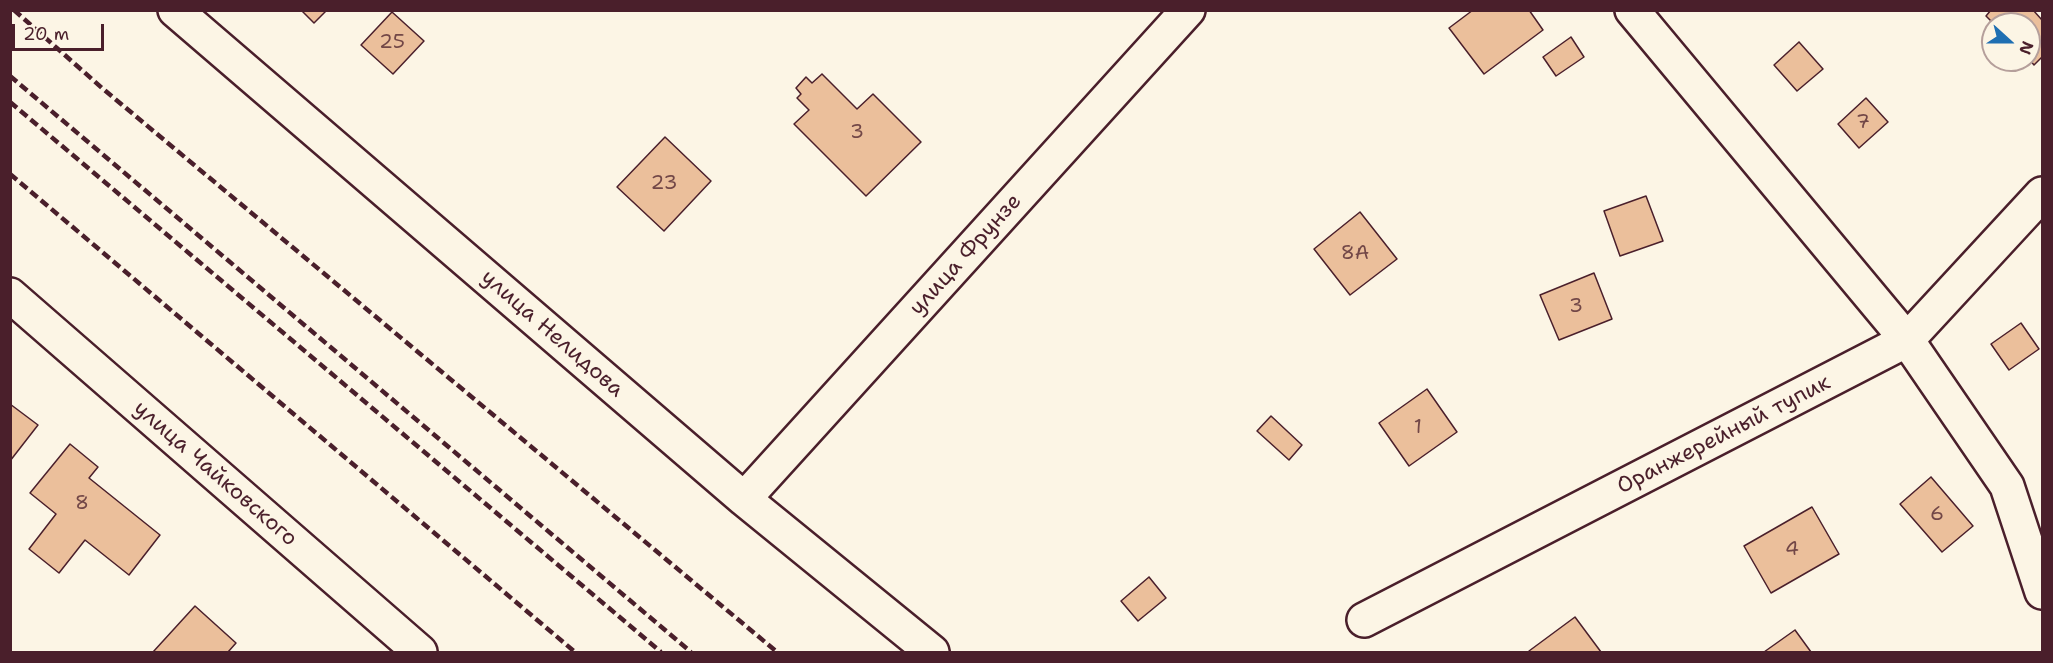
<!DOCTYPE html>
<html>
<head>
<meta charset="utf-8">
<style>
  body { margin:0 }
  #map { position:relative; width:2053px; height:663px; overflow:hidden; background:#fcf5e5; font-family:"Shantell Sans",sans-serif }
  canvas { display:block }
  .frame { position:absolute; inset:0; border:12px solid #4a1f2b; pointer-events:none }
  .north { position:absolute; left:1981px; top:12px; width:60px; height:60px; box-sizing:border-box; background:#fcf5e5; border:2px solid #b59f9b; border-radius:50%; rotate:111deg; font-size:16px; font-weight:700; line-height:24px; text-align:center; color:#4a1f2b }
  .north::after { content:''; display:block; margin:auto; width:21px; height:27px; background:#1f6fb2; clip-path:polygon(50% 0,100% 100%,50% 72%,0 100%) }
  .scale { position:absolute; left:12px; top:24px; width:92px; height:27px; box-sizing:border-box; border:3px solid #4a1f2b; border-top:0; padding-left:8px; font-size:18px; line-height:21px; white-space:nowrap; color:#4a1f2b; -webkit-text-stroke:4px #fcf5e5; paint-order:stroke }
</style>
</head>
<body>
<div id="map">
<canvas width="2053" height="663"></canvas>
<div class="frame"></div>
<div class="north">N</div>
<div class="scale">20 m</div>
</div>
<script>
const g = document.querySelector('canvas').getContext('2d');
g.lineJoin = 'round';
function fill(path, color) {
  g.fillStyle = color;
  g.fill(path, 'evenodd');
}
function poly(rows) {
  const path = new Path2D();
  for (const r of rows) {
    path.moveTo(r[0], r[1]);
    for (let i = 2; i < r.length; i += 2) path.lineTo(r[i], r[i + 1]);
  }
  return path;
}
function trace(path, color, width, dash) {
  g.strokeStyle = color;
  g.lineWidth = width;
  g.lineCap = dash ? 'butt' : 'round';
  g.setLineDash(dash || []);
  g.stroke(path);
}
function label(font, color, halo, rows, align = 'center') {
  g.font = font + ' "Shantell Sans",sans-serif';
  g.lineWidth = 4.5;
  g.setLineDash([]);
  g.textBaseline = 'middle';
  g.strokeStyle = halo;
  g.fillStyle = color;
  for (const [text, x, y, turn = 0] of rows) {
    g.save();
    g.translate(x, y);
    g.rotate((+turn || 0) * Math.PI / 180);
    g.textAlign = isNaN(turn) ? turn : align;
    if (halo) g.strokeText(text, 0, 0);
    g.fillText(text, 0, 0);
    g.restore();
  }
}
const building = poly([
  [301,10,327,10,314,23,301,10],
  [1473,10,1529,10,1543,30,1484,74,1449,28,1473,10],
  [1991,10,2033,10,2042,20,2042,57,2034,65,2029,59,2029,24,1994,24,1986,16,1991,10],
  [392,12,424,41,393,74,361,45,392,12],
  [1571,37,1584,57,1556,76,1543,57,1571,37],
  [1799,42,1823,69,1797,91,1774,65,1799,42],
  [822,74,857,109,873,94,921,142,866,196,794,124,809,110,797,98,801,94,796,88,806,77,812,83,822,74],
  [1866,98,1888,122,1859,148,1838,124,1866,98],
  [665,137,711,181,664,231,617,187,665,137],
  [1646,196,1663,241,1620,256,1604,211,1646,196],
  [1360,212,1397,259,1350,295,1314,249,1360,212],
  [1594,273,1612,319,1559,340,1540,295,1594,273],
  [2021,323,2039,349,2009,370,1991,344,2021,323],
  [1427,389,1457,432,1409,466,1379,423,1427,389],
  [10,404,38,425,10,461,10,404],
  [1271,416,1302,445,1289,460,1257,431,1271,416],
  [70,444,98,467,89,478,160,535,129,575,85,540,59,573,29,549,56,514,30,493,70,444],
  [1931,477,1973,526,1942,552,1900,504,1931,477],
  [1812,507,1839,554,1771,593,1744,546,1812,507],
  [1149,577,1166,598,1138,621,1121,601,1149,577],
  [195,606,236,643,228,652,153,652,195,606],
  [1575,617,1601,652,1529,652,1529,651,1575,617],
  [1795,630,1811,652,1764,652,1795,630]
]);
fill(building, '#ebbf9b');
trace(building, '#4a1f2b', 1.5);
const minor = poly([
  [175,10,744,499,932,652],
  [1632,10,1907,340,2007,486,2042,592],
  [10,295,420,652],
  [744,499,1188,10],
  [1364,620,1907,340,2042,194]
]);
trace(minor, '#4a1f2b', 38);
trace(minor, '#fcf5e5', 33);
trace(poly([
  [14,10,102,88,777,652],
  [10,76,691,652],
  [10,102,661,652],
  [10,174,575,652]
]), '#4a1f2b', 4.5, [9, 4.5]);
label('20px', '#724747', null, [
  ["25",392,43],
  ["7",1863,123],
  ["3",857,133],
  ["23",664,184],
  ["8А",1355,254],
  ["3",1576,307],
  ["1",1418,428],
  ["8",82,504],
  ["6",1937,515],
  ["4",1792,550]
]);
label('22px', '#4a1f2b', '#fcf5e5', [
  ["улица Фрунзе",966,255,-48],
  ["улица Нелидова",552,334,41],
  ["Оранжерейный тупик",1724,435,-27],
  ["улица Чайковского",215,474,41]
]);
</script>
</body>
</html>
